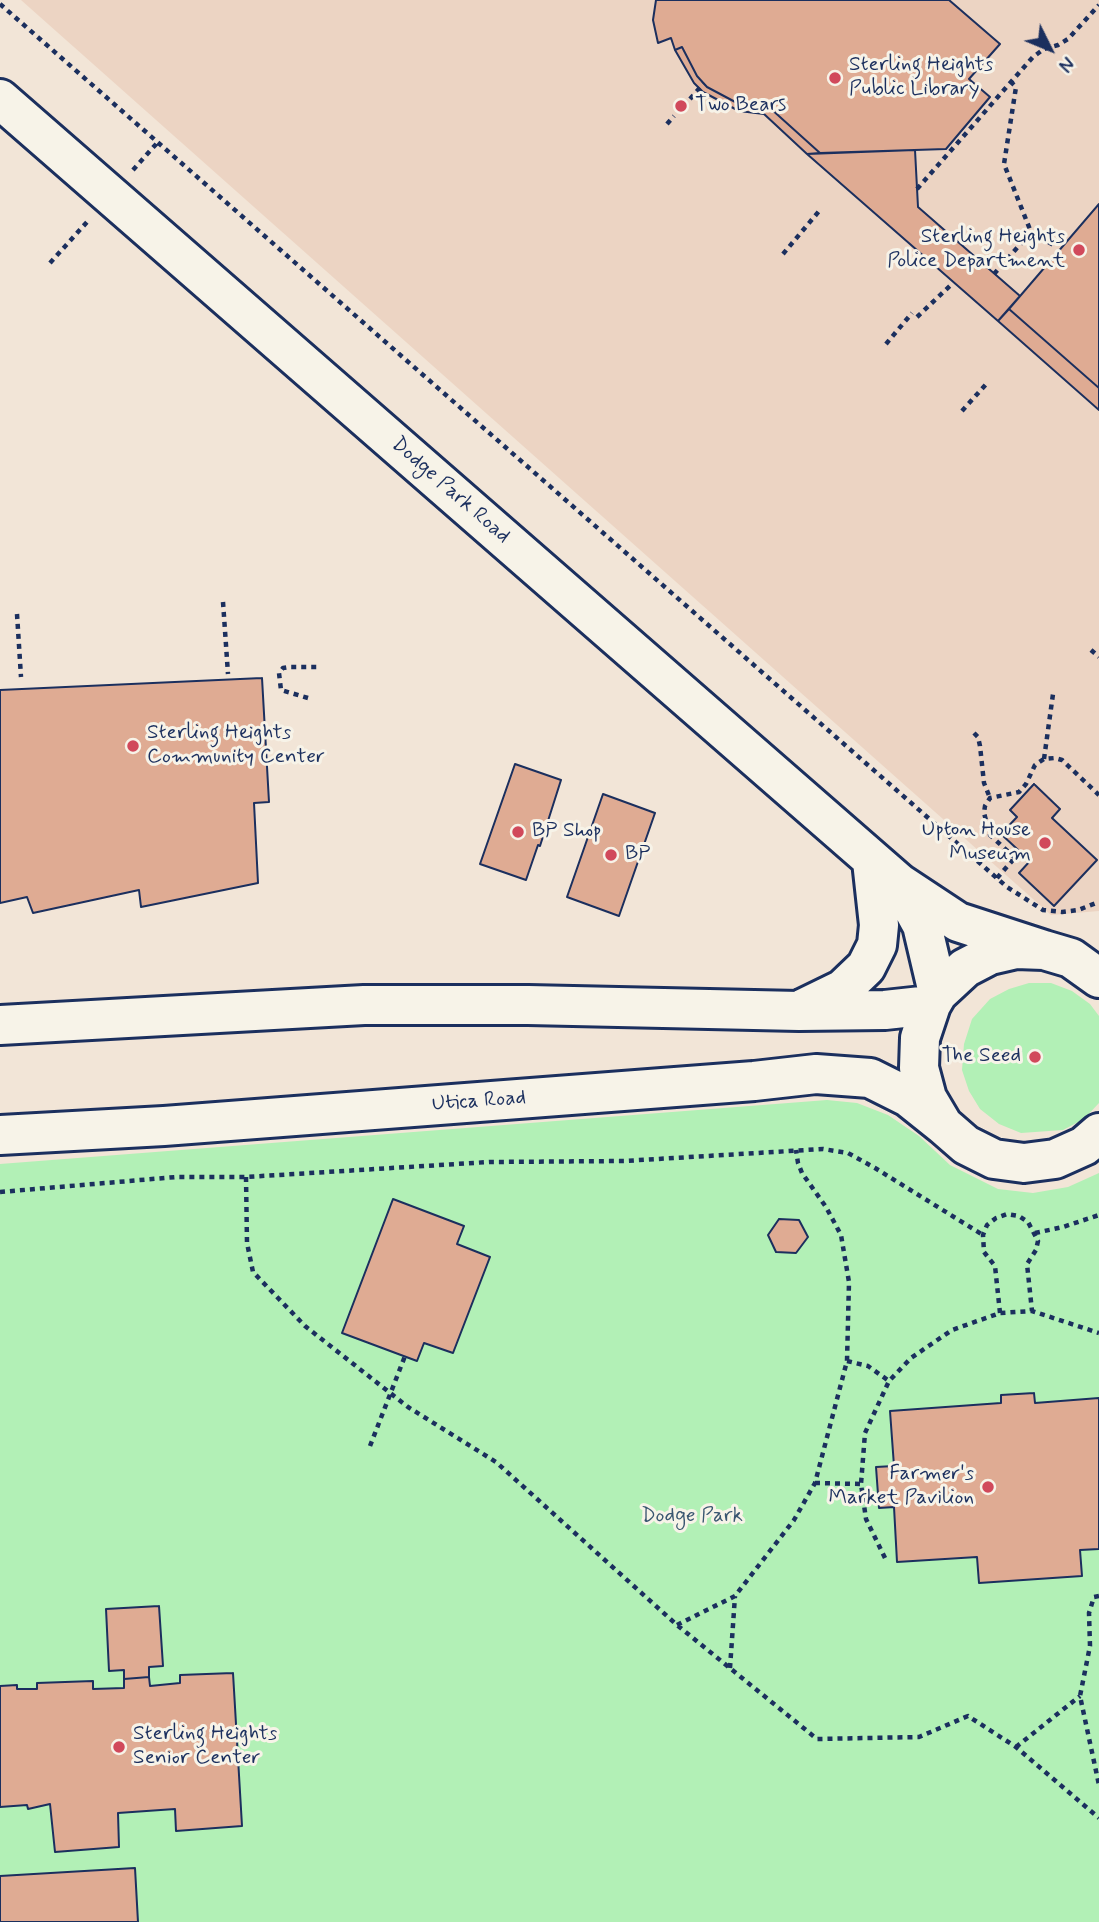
<!DOCTYPE html>
<html>
<head>
<meta charset="utf-8">
<style>
  body { margin:0 }
  #map { position:relative; width:1099px; height:1922px; overflow:hidden; background:#f2e5d7; font-family:Mynerve,sans-serif }
  canvas { display:block }
  .north { position:absolute; left:1015px; top:14px; width:70px; height:70px; -webkit-text-stroke:5px #f7f3e8; paint-order:stroke; rotate:133deg; font-size:19px; font-weight:700; line-height:28px; text-align:center; color:#1b2f5e }
  .north::after { content:''; display:block; margin:auto; width:24px; height:32px; background:#1b2f5e; clip-path:polygon(50% 0,100% 100%,50% 72%,0 100%) }
</style>
</head>
<body>
<div id="map">
<canvas width="1099" height="1922"></canvas>
<div class="north">N</div>
</div>
<script>
const g = document.querySelector('canvas').getContext('2d');
g.lineJoin = 'round';
function fill(path, color) {
  g.fillStyle = color;
  g.fill(path, 'evenodd');
}
function poly(rows) {
  const path = new Path2D();
  for (const r of rows) {
    path.moveTo(r[0], r[1]);
    for (let i = 2; i < r.length; i += 2) path.lineTo(r[i], r[i + 1]);
  }
  return path;
}
function trace(path, color, width, dash) {
  g.strokeStyle = color;
  g.lineWidth = width;
  g.lineCap = dash ? 'butt' : 'round';
  g.setLineDash(dash || []);
  g.stroke(path);
}
function label(font, color, halo, rows, align = 'center') {
  g.font = font + ' Mynerve,sans-serif';
  g.lineWidth = 6;
  g.setLineDash([]);
  g.textBaseline = 'middle';
  g.strokeStyle = halo;
  g.fillStyle = color;
  for (const [text, x, y, turn = 0] of rows) {
    g.save();
    g.translate(x, y);
    g.rotate((+turn || 0) * Math.PI / 180);
    g.textAlign = isNaN(turn) ? turn : align;
    if (halo) g.strokeText(text, 0, 0);
    g.fillText(text, 0, 0);
    g.restore();
  }
}
fill(poly([
  [21,0,1099,0,1099,911,1051,915]
]), '#ecd4c3');
fill(poly([
  [1029,983,1051,983,1072,991,1090,1004,1099,1016,1099,1103,1084,1119,1063,1130,1021,1133,999,1124,980,1109,969,1091,962,1070,964,1044,972,1019,990,999,1009,989],
  [827,1100,857,1103,888,1115,919,1136,950,1165,998,1189,1033,1193,1068,1187,1099,1173,1099,1922,0,1922,0,1164]
]), '#b2f0b6');
const building = poly([
  [656,0,949,0,1000,44,969,79,990,97,946,149,820,153,770,108,739,104,707,87,697,76,682,47,675,50,671,38,658,43,653,20,656,0],
  [682,47,697,76,707,87,739,104,770,108,820,153,807,154,764,114,739,111,703,92,694,83,675,50,682,47],
  [915,150,918,207,1020,296,998,321,807,154,915,150],
  [1099,204,1099,388,1009,309,1099,204],
  [1009,309,1099,388,1099,410,998,321,1009,309],
  [262,678,269,802,254,803,258,883,141,907,139,890,33,913,27,897,0,903,0,690,262,678],
  [515,764,561,780,540,846,538,845,526,880,480,864,515,764],
  [1034,784,1060,809,1052,818,1097,860,1054,906,1019,873,1030,861,1001,834,1017,817,1010,810,1034,784],
  [603,794,655,813,619,916,567,897,603,794],
  [393,1199,464,1226,457,1244,490,1257,453,1353,424,1343,417,1361,342,1333,393,1199],
  [779,1219,799,1220,808,1237,796,1253,776,1252,768,1235,779,1219],
  [1034,1393,1035,1403,1099,1398,1099,1549,1080,1550,1082,1576,979,1583,977,1557,897,1562,894,1507,879,1508,876,1467,894,1466,890,1411,1001,1403,1001,1395,1034,1393],
  [159,1606,163,1666,149,1667,149,1677,124,1679,124,1670,109,1671,106,1609,159,1606],
  [233,1673,242,1826,176,1831,175,1809,118,1813,119,1847,55,1852,50,1804,28,1809,27,1805,0,1807,0,1686,17,1685,17,1689,37,1689,37,1683,93,1681,93,1689,124,1688,124,1679,149,1677,150,1686,180,1683,180,1675,233,1673],
  [135,1868,138,1922,0,1922,0,1876,135,1868]
]);
fill(building, '#dfab93');
trace(building, '#1b2f5e', 2);
const minor = poly([
  [0,99,899,883,958,922,1044,950],
  [899,883,922,925,938,993],
  [1099,978,1071,958,1044,950,1016,949,990,955,965,968,938,993,931,1005,920,1038,919,1068,927,1098,943,1125,966,1145,994,1159,1024,1163,1055,1159,1084,1146,1099,1133],
  [804,1008,843,989,866,967,877,945,879,925,872,861],
  [0,1025,364,1005,528,1005,799,1011,885,1010,931,1005],
  [0,1135,164,1126,754,1081,816,1074,870,1078,908,1097,943,1125]
]);
trace(minor, '#1b2f5e', 44);
trace(poly([
  [0,4,1007,887,1043,910,1062,912,1078,910,1099,902],
  [690,99,704,83],
  [667,124,674,116],
  [133,170,158,142],
  [917,189,1033,57,1044,49,1058,45,1068,39,1099,5],
  [1031,232,1057,247],
  [783,254,820,210],
  [50,263,87,222],
  [994,274,1031,232,1004,164,1016,87,1011,82],
  [917,317,954,282],
  [886,344,912,313],
  [962,411,988,382],
  [223,602,228,674],
  [17,614,21,677],
  [1091,650,1099,657],
  [308,698,281,690,279,673,283,668,289,667,319,667],
  [974,733,978,737,980,746,984,783,990,798],
  [1044,759,1053,694],
  [1015,858,990,835,984,813,985,806,990,798,1019,792,1026,784,1035,765,1044,759,1055,758,1062,760,1099,795],
  [997,878,1020,852],
  [246,1177,247,1243,253,1272,305,1326,408,1407,496,1462,677,1625,817,1739,919,1737,968,1716,1016,1747,1099,1818],
  [0,1192,176,1177,246,1177,489,1162,624,1161,823,1149,848,1153,875,1168,983,1235],
  [1035,1233,1063,1227,1099,1215],
  [1000,1313,995,1266,984,1252,983,1235,987,1225,996,1218,1007,1214,1019,1216,1028,1222,1038,1241,1036,1250,1027,1264,1032,1311],
  [847,1361,868,1366,889,1381],
  [370,1446,405,1356],
  [815,1483,861,1484],
  [885,1558,866,1519,861,1484,865,1433,889,1381,911,1358,952,1330,1000,1313,1032,1311,1099,1333],
  [1099,1596,1094,1597,1089,1613,1090,1646,1080,1696,1099,1785],
  [677,1625,735,1596,794,1520,815,1483,847,1361,849,1282,841,1235,826,1207,802,1173,798,1163,796,1150],
  [730,1668,735,1596],
  [1016,1747,1080,1696]
]), '#1b2f5e', 4.5, [5, 5]);
trace(minor, '#f7f3e8', 38);
for (const [x, y, r, color] of [
  [835,78,7,"#d1495b"],
  [681,106,7,"#d1495b"],
  [1079,250,7,"#d1495b"],
  [133,746,7,"#d1495b"],
  [518,832,7,"#d1495b"],
  [1045,843,7,"#d1495b"],
  [611,855,7,"#d1495b"],
  [1035,1057,7,"#d1495b"],
  [988,1487,7,"#d1495b"],
  [119,1747,7,"#d1495b"]
]) {
  const dot = new Path2D();
  dot.arc(x, y, r, 0, 2 * Math.PI);
  g.fillStyle = color;
  g.fill(dot);
  trace(dot, '#f7f3e8', 2.5);
}
label('21px', '#1b2f5e', '#f7f3e8', [
  ["Sterling Heights",849,66],
  ["Public Library",849,90],
  ["Two Bears",695,106],
  ["Sterling Heights",1065,238,"right"],
  ["Police Department",1065,262,"right"],
  ["Sterling Heights",147,734],
  ["Community Center",147,758],
  ["Upton House",1031,831,"right"],
  ["Museum",1031,855,"right"],
  ["BP Shop",532,832],
  ["BP",625,855],
  ["The Seed",1021,1057,"right"],
  ["Farmer's",974,1475,"right"],
  ["Market Pavilion",974,1499,"right"],
  ["Sterling Heights",133,1735],
  ["Senior Center",133,1759]
], 'left');
label('21px', '#1b2f5e', '#f7f3e8', [
  ["Dodge Park Road",450,491,41],
  ["Utica Road",479,1102,-4]
]);
label('21px', '#395670', '#f7f3e8', [
  ["Dodge Park",692,1517]
]);
</script>
</body>
</html>
